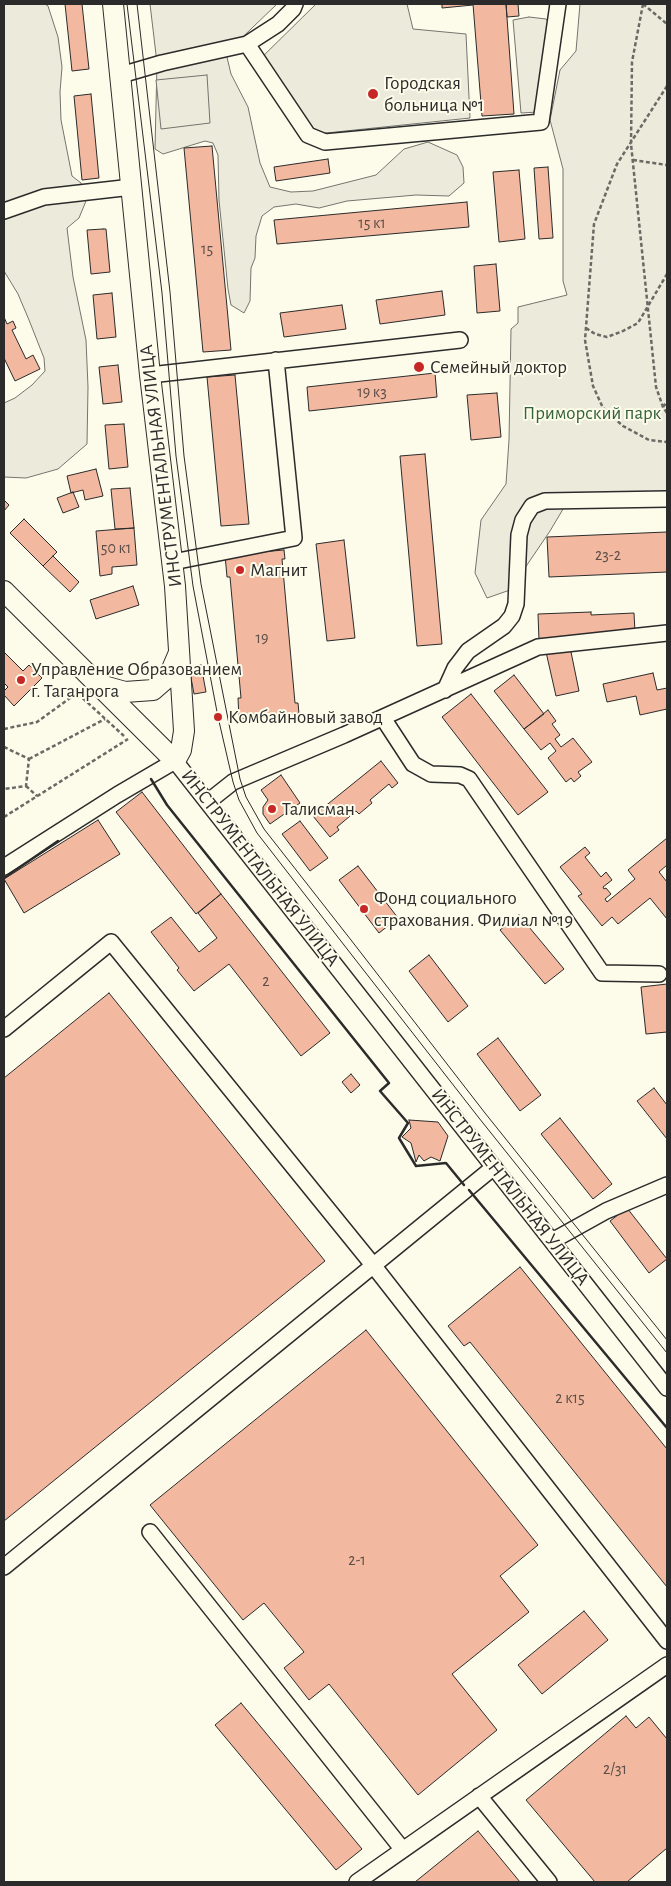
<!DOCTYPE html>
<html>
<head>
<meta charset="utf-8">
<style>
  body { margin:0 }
  #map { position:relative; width:671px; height:1886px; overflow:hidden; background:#fdfbea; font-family:"Alegreya Sans",sans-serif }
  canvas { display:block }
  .frame { position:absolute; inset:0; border:5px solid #2b2b2b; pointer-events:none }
</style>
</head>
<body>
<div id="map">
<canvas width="671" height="1886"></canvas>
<div class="frame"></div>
</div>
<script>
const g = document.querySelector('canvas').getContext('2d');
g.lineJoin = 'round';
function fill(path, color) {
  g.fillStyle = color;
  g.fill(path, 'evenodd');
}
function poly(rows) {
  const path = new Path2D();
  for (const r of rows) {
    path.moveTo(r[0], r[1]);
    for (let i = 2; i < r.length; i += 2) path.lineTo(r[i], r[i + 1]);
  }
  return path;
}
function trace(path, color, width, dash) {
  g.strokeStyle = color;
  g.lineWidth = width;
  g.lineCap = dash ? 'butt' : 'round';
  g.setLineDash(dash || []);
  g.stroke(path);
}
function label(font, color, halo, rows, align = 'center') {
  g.font = font + ' "Alegreya Sans",sans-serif';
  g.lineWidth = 4;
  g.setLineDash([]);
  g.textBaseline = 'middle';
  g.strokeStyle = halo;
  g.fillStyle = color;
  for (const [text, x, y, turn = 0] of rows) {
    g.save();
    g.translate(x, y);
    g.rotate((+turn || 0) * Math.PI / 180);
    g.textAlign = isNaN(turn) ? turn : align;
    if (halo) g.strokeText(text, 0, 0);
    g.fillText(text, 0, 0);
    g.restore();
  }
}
const green = poly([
  [4,4,45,4,48,6,58,37,62,67,60,92,61,120,72,176,81,183,86,201,79,218,67,228,73,277,86,340,88,387,87,444,58,469,26,478,4,477,4,403,15,398,32,385,45,371,44,358,29,320,18,294,4,271,4,4],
  [150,4,277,4,226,53,231,74,248,107,260,163,270,187,291,192,313,191,376,175,404,149,428,142,457,155,463,167,464,183,449,196,416,195,347,201,319,208,296,204,274,207,262,216,256,236,255,258,251,268,250,301,244,313,231,305,228,289,219,200,218,155,213,143,205,141,163,154,155,149,157,63,150,4],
  [316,4,407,4,413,29,466,34,470,118,307,135,253,66,316,4],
  [580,4,667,4,667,494,569,499,550,531,510,590,487,598,475,573,481,520,506,484,509,440,511,329,518,323,518,307,567,295,563,281,563,169,550,120,560,70,576,51,580,4],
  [529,17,546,19,550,24,538,112,521,113,513,20,529,17]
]);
fill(green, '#ecebdb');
trace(green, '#74746e', 1);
const parking = poly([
  [207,75,210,123,161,129,156,80,207,75]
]);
fill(parking, '#eceadb');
trace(parking, '#74746e', 1);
const building = poly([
  [65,4,82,4,89,69,72,71,65,4],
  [442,4,473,4,473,5,442,8,442,4],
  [473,4,506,4,514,114,482,116,473,4],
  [506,4,518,4,519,16,507,17,506,4],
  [91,94,99,178,82,180,74,96,91,94],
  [212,146,231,350,203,352,184,148,212,146],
  [328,159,330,173,276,181,274,167,328,159],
  [548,167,553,238,539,239,534,168,548,167],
  [519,170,525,239,499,242,493,172,519,170],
  [467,202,469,227,277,244,274,220,467,202],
  [103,229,106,229,110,272,91,274,87,230,103,229],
  [496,264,500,311,477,313,474,266,496,264],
  [442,291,445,315,380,324,376,300,442,291],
  [112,293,116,337,97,339,93,295,112,293],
  [342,305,346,329,284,337,280,313,342,305],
  [4,317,7,324,13,321,16,328,12,330,26,359,33,355,40,369,15,381,4,358,4,317],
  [118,365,122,402,103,404,99,367,118,365],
  [435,373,437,397,309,411,307,387,435,373],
  [235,375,249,524,221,526,207,377,235,375],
  [497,393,501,437,471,440,467,395,497,393],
  [124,424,128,467,109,469,105,425,124,424],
  [425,454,442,644,417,646,400,456,425,454],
  [96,469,103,496,85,500,83,490,71,493,67,476,96,469],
  [130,488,134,528,115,529,111,489,130,488],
  [73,492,79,507,63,513,57,498,73,492],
  [4,500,9,505,4,511,4,500],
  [24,519,57,552,43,566,10,533,24,519],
  [134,528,137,565,112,567,112,574,100,576,96,531,134,528],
  [667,532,667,572,549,577,547,537,667,532],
  [344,540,355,638,327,641,316,544,344,540],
  [284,550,285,559,282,559,295,703,298,703,299,714,239,719,238,698,241,698,230,577,227,577,225,555,284,550],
  [53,556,79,582,70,592,43,566,53,556],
  [133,586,139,605,96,619,90,600,133,586],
  [591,612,591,615,634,613,635,632,539,640,538,614,591,612],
  [570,647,579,691,556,696,546,652,570,647],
  [4,652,23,671,29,665,42,678,14,706,4,695,4,691,8,687,4,683,4,652],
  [201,665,206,692,194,694,189,667,201,665],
  [653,673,657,690,667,688,667,709,640,715,636,696,607,702,603,684,653,673],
  [514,675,544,714,524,729,494,691,514,675],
  [471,694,548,792,518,815,442,717,471,694],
  [548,710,556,721,552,724,560,735,555,739,561,747,573,738,592,762,578,772,581,776,574,782,571,778,566,782,548,758,556,751,550,743,541,750,524,729,548,710],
  [381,761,398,783,392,788,389,784,370,800,372,803,359,814,356,811,337,827,339,830,330,837,313,816,381,761],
  [281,775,300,803,270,824,263,814,263,807,268,800,261,790,281,775],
  [142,792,221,894,196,914,116,812,142,792],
  [98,820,120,854,24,913,4,879,98,820],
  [300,821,328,858,310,871,282,834,300,821],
  [667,838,667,865,659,872,667,882,667,919,650,898,618,924,612,917,602,926,578,896,582,894,560,867,585,847,590,853,585,857,601,877,606,872,612,880,603,887,604,889,606,888,611,894,605,899,607,902,635,879,628,870,667,838],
  [358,866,398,918,379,933,339,880,358,866],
  [221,894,330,1033,301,1056,229,964,194,991,177,970,179,968,151,932,171,917,199,952,217,938,198,913,221,894],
  [519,915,564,969,545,984,500,930,519,915],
  [429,955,468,1006,448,1022,409,971,429,955],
  [667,984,667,1032,646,1034,641,987,667,984],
  [109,993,325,1261,4,1521,4,1078,109,993],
  [498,1038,541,1095,520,1111,477,1054,498,1038],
  [351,1074,360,1085,351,1093,342,1082,351,1074],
  [654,1088,667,1105,667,1139,637,1101,654,1088],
  [560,1118,612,1184,593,1199,541,1134,560,1118],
  [409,1120,438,1122,448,1136,440,1161,431,1157,424,1161,419,1155,416,1162,411,1143,402,1137,411,1128,409,1120],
  [627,1208,667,1259,649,1273,610,1221,627,1208],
  [520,1267,667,1449,667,1587,470,1342,464,1346,448,1326,520,1267],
  [366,1330,538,1545,500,1576,529,1612,452,1674,497,1730,418,1795,329,1684,309,1700,284,1668,304,1652,264,1603,243,1620,150,1505,366,1330],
  [584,1611,608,1640,542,1694,518,1665,584,1611],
  [241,1703,362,1849,336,1870,215,1725,241,1703],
  [626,1716,636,1728,649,1717,667,1739,667,1848,627,1882,595,1882,526,1800,626,1716],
  [478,1831,520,1882,415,1882,478,1831]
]);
fill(building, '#f2b8a0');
trace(building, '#2b2b2b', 1);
const minor = poly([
  [247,44,278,24,293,9,295,4],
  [121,75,162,63,247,44,308,135,325,142,541,122,558,4],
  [4,211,44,197,132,187],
  [150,375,460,340],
  [173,562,294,538,276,360],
  [445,690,455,668,468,651,504,626,512,616,516,604,519,535,523,520,532,506,545,501,667,499],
  [383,718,413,764,431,774,460,775,469,779,602,973,659,974],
  [209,801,233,782,344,735,538,647,667,633],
  [4,867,117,795,175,761,667,1388],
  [4,1029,111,942,373,1265,667,1641],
  [552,1241,606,1211,667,1185],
  [150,1532,403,1850],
  [4,1567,494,1167],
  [479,1796,549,1882],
  [357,1882,667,1665]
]);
const major = poly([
  [4,591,175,761,181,750,184,731,175,586,150,375,113,4],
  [100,685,125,692,153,690,169,676,178,655]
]);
trace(minor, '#2b2b2b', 18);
trace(major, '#2b2b2b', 22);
trace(poly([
  [643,4,632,62,631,144,656,387,663,407,667,413],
  [643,4,667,24],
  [667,86,617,164,594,224,585,340,593,386,603,408,623,426,649,440,667,442],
  [633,160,667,165],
  [586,328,595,334,607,337,623,331,638,323,667,274],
  [663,407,667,402],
  [4,729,37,722,77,693,124,736],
  [4,747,29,759,26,786,4,789],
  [29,759,105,719],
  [26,786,37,796],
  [4,817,128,739]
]), '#6a6964', 2.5, [4, 2.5]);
trace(minor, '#fdfbea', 15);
trace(major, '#fdfbea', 20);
trace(poly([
  [127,4,162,293,176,456,193,586,218,717,233,782,239,800,257,833,344,945,479,1118,667,1353],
  [137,4,170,292,184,456,201,584,240,779,246,797,264,829,351,940,485,1113,667,1340]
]), '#2b2b2b', 1);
trace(poly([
  [151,779,167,805,389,1083,380,1091,408,1123,399,1138,416,1166,446,1163,464,1185],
  [4,878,58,841],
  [469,1190,667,1428]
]), '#2b2b2b', 1, [6, 2.5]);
trace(poly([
  [151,779,167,805,389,1083,380,1091,408,1123,399,1138,416,1166,446,1163,464,1185],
  [4,878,58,841],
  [469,1190,667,1428]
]), '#2b2b2b', 2.5);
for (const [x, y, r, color] of [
  [373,94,6,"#c62828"],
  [419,367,6,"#c62828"],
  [240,570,5,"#c62828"],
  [21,680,5,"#c62828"],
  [218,717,5,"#c62828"],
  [272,809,5,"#c62828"],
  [364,909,5,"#c62828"]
]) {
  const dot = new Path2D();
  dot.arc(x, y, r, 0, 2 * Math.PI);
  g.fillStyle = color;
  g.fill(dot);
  trace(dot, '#fdfbea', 2);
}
label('16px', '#5d4e48', null, [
  ["15 к1",372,223],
  ["15",207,249],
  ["19 к3",372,392],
  ["50 к1",116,548],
  ["23-2",608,555],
  ["19",262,638],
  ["2",266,981],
  ["2 к15",570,1398],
  ["2-1",357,1560],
  ["2/31",615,1769]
]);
label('19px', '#2b2b2b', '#fdfbea', [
  ["Городская",384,83],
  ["больница №1",384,105],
  ["Семейный доктор",430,367],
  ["Магнит",250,570],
  ["Управление Образованием",31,669],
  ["г. Таганрога",31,691],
  ["Комбайновый завод",228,717],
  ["Талисман",282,809],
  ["Фонд социального",374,898],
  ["страхования. Филиал №19",374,920]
], 'left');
label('19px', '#34623c', '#fdfbea', [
  ["Приморский парк",592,413]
]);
label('19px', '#2b2b2b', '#fdfbea', [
  ["ИНСТРУМЕНТАЛЬНАЯ УЛИЦА",161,466,-97],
  ["ИНСТРУМЕНТАЛЬНАЯ УЛИЦА",260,868,52],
  ["ИНСТРУМЕНТАЛЬНАЯ УЛИЦА",510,1187,52]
]);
</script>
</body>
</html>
